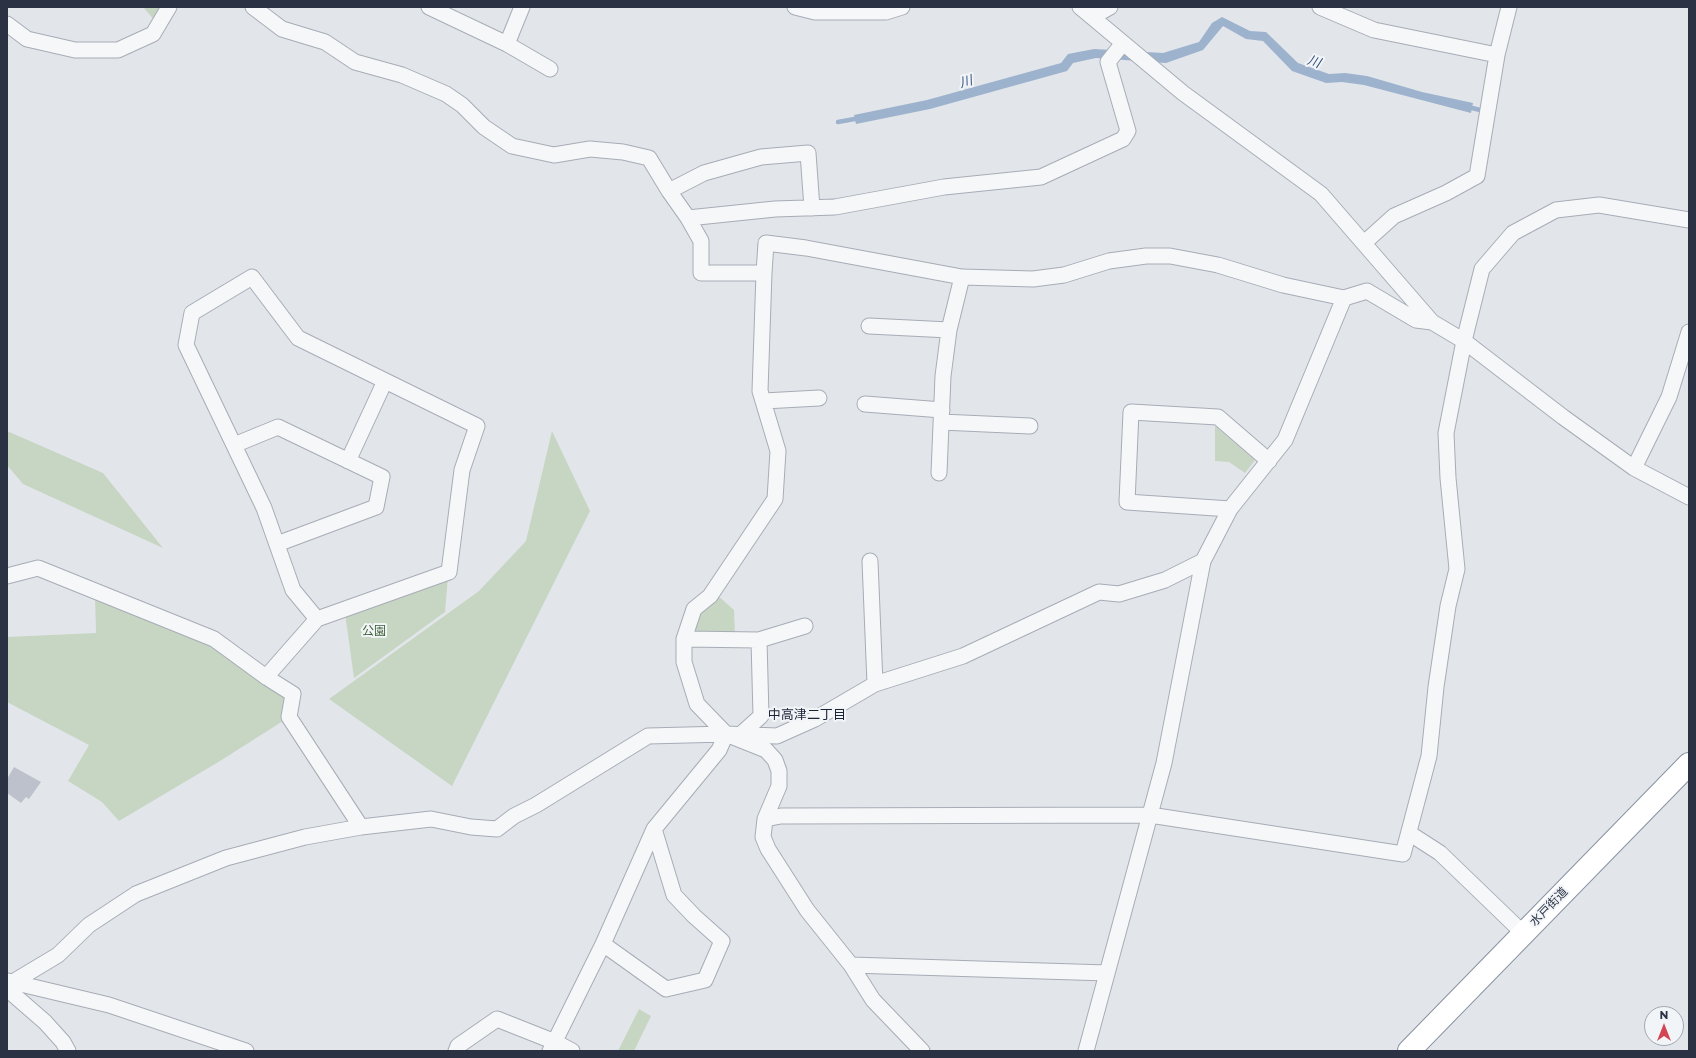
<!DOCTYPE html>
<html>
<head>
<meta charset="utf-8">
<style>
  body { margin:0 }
  #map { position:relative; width:1696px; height:1058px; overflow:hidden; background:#e2e6eb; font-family:Montserrat,sans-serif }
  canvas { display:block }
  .frame { position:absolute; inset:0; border:8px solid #2a3244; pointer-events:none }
  .north { position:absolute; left:1644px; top:1006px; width:40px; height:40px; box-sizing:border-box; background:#f2f5f8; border:1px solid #a2a7b0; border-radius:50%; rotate:0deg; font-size:11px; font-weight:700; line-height:16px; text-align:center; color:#2a3244 }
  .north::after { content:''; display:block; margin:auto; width:14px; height:18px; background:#d34555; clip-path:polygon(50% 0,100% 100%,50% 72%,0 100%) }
</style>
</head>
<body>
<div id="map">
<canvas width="1696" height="1058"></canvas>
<div class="frame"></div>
<div class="north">N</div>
</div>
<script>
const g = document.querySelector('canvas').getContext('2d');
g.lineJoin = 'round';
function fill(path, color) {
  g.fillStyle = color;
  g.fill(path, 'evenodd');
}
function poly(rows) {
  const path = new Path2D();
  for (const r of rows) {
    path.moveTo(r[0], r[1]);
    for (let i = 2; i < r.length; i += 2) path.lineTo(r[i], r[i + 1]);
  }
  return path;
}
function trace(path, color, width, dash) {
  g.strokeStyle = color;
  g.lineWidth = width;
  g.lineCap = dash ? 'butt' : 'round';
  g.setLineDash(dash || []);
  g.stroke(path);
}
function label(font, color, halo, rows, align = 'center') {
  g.font = font + ' Montserrat,"Noto Sans JP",sans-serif';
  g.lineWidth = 4;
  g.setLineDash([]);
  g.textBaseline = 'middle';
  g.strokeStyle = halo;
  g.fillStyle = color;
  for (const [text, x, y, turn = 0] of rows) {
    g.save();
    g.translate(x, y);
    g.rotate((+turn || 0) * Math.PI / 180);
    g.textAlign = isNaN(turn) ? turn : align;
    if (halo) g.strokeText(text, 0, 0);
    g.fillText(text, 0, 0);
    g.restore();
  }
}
fill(poly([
  [143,7,165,7,156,22],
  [1215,426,1255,460,1245,473,1229,462,1215,461],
  [7,431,103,473,163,548,23,484,7,465],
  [552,431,590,511,452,786,329,699,479,591,526,541],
  [448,577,445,612,354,678,345,613],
  [716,594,734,610,735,636,689,636,699,611],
  [95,595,210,644,287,697,283,721,220,761,119,821,102,802,68,781,89,745,7,702,7,637,96,633],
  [639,1009,651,1016,634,1051,618,1051]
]), '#c7d5c3');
fill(poly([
  [1222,17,1250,31,1266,32,1298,63,1329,74,1345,73,1367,76,1422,92,1473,103,1471,113,1364,85,1342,82,1326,83,1292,71,1263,41,1246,39,1223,26,1203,50,1166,63,1096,58,1073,63,1067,71,930,109,856,124,854,115,927,100,1061,63,1068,54,1094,49,1163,53,1199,42,1212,23]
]), '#9db2cc');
trace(poly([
  [1468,107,1484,111],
  [838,122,860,118]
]), '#9db2cc', 4.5);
fill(poly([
  [14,767,41,782,29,799,26,797,21,803,7,793,7,779]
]), '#bcc1cb');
const minor = poly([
  [253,7,282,29,325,42,355,62,402,75,446,94,462,105,484,127,512,146,554,155,590,149,623,152,649,158,669,191],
  [429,7,507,44],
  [522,7,507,44,550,69],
  [795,7,815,12,886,12,902,7],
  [1080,7,1183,93,1321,194,1432,322,1464,341,1563,417,1634,468,1689,497],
  [1320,7,1374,30,1497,55],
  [1092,17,1110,7],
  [7,24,27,39,75,50,118,50,153,34,169,7],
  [688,218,669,191,704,173,761,157,808,153,812,208],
  [1364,243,1394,216,1446,193,1477,176,1497,55,1509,7],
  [764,273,766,243,806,248,962,277,1033,279,1064,275,1109,261,1146,256,1170,256,1218,265,1283,285,1344,298,1367,291,1416,320,1432,322],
  [869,326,949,330],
  [764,401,819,398],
  [865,404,942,410],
  [941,422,1030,426],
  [234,445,278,427,382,477,376,507,277,544],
  [348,461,385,381],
  [1634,468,1669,397,1689,332],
  [939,473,943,376,949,330,962,277],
  [1230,509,1127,502,1131,412,1218,417,1269,461],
  [870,561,875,684],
  [7,576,38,568,214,639,266,677,293,694,289,717,361,827],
  [684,639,759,640,805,626],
  [266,677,317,619,449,572,462,470,477,426,298,338,252,277,192,313,186,345,264,508,293,590,317,619],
  [740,735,761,716,759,640],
  [765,819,781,816,1150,815,1403,854,1429,756,1436,687,1448,606,1457,569,1448,478,1446,433,1464,341,1482,269,1513,233,1556,210,1599,205,1689,220],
  [1409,833,1440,853,1523,933],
  [603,944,666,989,705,980,722,941,694,916,674,895,654,829],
  [851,965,1107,973],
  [8,981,109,1005,246,1051],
  [13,982,58,955,89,925,136,894,226,858,305,837,361,827,431,819,471,827,497,829,514,816,536,805,648,736,726,734,777,736,815,719,875,684,963,656,1099,592,1119,594,1165,580,1203,561],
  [7,989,45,1022,63,1042,68,1051],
  [456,1051,458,1046,497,1019,555,1042,572,1051],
  [550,1051,603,944,654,829,719,750,726,734],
  [922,1051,873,1000,851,965,807,910,768,849,763,837,765,819,779,786,779,771,775,760,766,750,726,734,697,704,684,662,684,639,694,609,710,596,775,499,778,451,760,391,764,273,701,273,701,241,688,218,775,209,835,207,944,187,1041,177,1123,139,1128,131,1108,62,1123,43],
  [1086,1051,1164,763,1203,561,1230,509,1285,440,1344,298]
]);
const trunk = poly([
  [1409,1051,1689,764]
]);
trace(minor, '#a7acb6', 17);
trace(trunk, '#8992a2', 24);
trace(minor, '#f6f7f9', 15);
trace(trunk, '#fff', 22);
label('12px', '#3d6036', '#f2f5f8', [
  ["公園",374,631]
]);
label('12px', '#2a3244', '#f2f5f8', [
  ["水戸街道",1549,907,-46]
]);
label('italic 13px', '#324f7a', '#f2f5f8', [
  ["川",1314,62,19],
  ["川",966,82,-16]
]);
label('13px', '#1c2335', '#f2f5f8', [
  ["中高津二丁目",807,715]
]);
</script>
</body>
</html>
